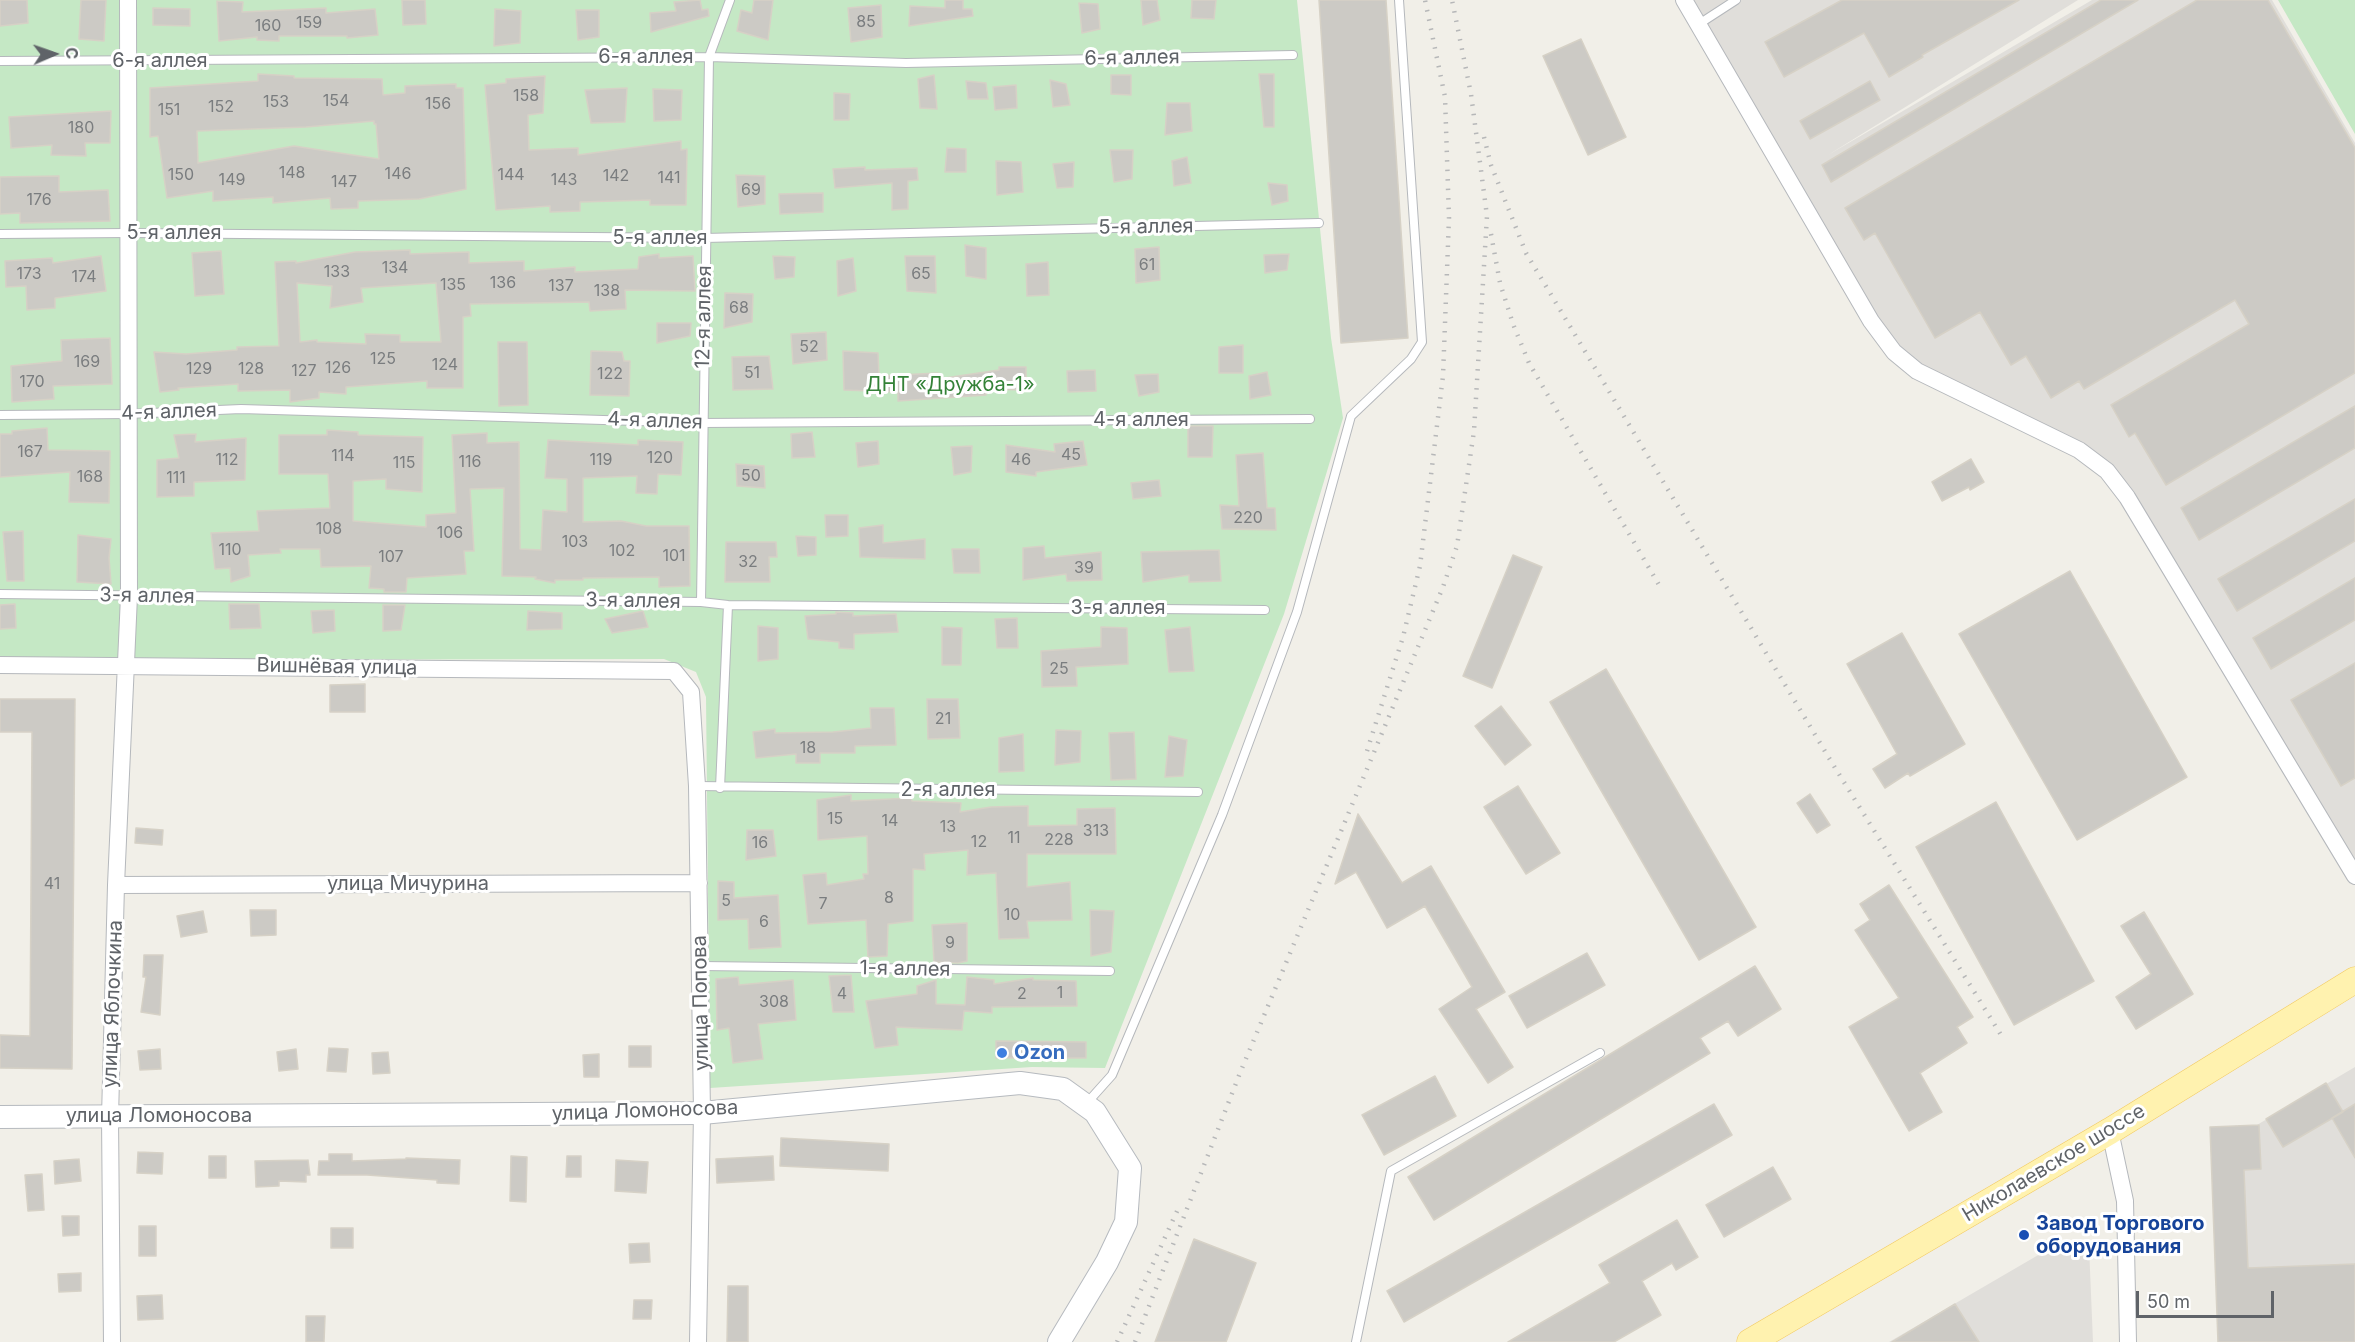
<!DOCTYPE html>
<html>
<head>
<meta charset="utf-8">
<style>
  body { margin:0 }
  #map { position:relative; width:2355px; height:1342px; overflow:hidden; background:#f1efe8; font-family:Inter,sans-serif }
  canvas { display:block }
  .north { position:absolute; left:24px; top:24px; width:60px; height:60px; -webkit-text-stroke:4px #fff; paint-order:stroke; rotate:88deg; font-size:16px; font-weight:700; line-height:24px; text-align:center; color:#5f6368 }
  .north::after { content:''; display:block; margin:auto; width:21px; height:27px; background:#5f6368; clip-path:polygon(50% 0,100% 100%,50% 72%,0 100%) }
  .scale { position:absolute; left:2136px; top:1291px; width:138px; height:27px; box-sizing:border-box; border:3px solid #5f6368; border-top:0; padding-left:8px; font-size:18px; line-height:21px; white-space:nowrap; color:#5f6368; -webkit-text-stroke:4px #fff; paint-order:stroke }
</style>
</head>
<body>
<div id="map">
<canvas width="2355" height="1342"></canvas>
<div class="north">С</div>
<div class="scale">50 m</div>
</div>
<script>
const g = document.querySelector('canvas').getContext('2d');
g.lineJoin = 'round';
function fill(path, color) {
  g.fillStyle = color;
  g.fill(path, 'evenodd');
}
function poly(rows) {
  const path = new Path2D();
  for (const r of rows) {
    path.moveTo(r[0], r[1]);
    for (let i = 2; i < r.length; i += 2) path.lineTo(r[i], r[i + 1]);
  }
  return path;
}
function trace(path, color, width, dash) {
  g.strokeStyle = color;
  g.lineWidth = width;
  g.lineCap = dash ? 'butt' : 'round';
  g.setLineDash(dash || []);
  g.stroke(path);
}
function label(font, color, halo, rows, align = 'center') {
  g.font = font + ' Inter,sans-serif';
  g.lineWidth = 6;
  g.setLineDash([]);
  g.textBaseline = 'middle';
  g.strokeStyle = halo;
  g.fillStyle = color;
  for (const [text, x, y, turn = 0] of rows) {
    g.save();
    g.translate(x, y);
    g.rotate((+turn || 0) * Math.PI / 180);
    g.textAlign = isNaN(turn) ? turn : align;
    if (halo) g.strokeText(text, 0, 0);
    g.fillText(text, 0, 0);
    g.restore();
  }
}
fill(poly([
  [1693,0,2078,0,1828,155,2092,0,2272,0,2355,143,2355,865,2130,488,2111,463,2079,443,1918,367,1882,328],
  [2355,1067,2355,1342,2226,1342,2218,1148],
  [2070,1241,2089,1246,2093,1342,1889,1342,2052,1247]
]), '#e0deda');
fill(poly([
  [0,0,1297,0,1331,338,1343,418,1284,614,1105,1068,1032,1067,710,1088,706,697,696,672,664,659,0,660],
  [2278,0,2355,0,2355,134]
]), '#c5e8c5');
const building = poly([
  [0,0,27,0,28,23,0,26,0,0],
  [81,0,106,0,104,41,79,39,81,0],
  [402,0,425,0,426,24,403,25,402,0],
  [700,0,702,10,708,9,709,16,651,32,650,13,676,11,674,2,700,0],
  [754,0,773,0,768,40,737,31,741,10,752,13,754,0],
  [945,0,963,0,963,9,972,9,973,16,909,26,910,6,945,8,945,0],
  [1141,0,1157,0,1160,20,1143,25,1141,0],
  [1192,0,1216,0,1214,19,1191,18,1192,0],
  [1319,0,1386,0,1408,338,1341,343,1319,0],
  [1842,0,2019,0,1922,55,1923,57,1889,77,1864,33,1784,77,1765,42,1842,0],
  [2101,0,2138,0,1831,182,1822,165,2101,0],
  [2197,0,2268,0,2355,148,2355,373,2166,485,2135,433,2129,437,2111,405,2249,324,2235,300,2084,389,2079,381,2051,398,2026,356,2011,365,1980,312,1935,338,1875,233,1864,240,1845,208,2197,0],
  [217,1,243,2,242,12,326,8,326,13,375,9,378,35,347,38,347,36,279,36,279,41,257,40,257,37,219,41,217,1],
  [1079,3,1098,4,1100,29,1082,33,1079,3],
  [881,5,882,37,851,42,848,8,881,5],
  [153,8,190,9,190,26,153,25,153,8],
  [495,9,521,11,520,43,494,46,495,9],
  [576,10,599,10,599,37,578,40,576,10],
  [1581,39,1626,137,1588,155,1543,56,1581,39],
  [258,74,294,76,294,78,382,79,383,95,405,93,405,86,456,84,456,88,463,88,466,189,419,199,358,201,358,208,331,209,330,198,273,203,273,197,213,201,213,191,167,198,158,136,150,137,150,88,258,81,258,74],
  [374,121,374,124,376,124,379,159,294,146,198,163,197,131,306,127,374,121],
  [1259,74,1274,74,1274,127,1264,127,1259,74],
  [934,75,937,109,920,108,918,79,934,75],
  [1111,75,1131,75,1131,95,1111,94,1111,75],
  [545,76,543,113,528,115,529,150,578,148,578,155,681,141,681,150,687,149,686,205,650,205,650,200,580,202,580,211,550,212,550,206,496,210,485,85,506,83,506,79,545,76],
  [1050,80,1066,84,1070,105,1053,107,1050,80],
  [966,81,986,83,988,99,968,99,966,81],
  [1870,81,1880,100,1810,139,1800,121,1870,81],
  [1016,85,1017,108,995,110,993,87,1016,85],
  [627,88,625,122,591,123,585,90,627,88],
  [653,89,682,90,681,120,654,121,653,89],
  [834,93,850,94,849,120,834,120,834,93],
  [1167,103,1190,103,1192,131,1165,135,1167,103],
  [111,111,110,143,85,143,86,156,51,155,52,145,11,148,9,117,111,111],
  [947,148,966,149,966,172,945,172,947,148],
  [1110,150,1133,150,1132,179,1114,182,1110,150],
  [1187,157,1191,183,1174,186,1172,161,1187,157],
  [996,161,1021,162,1023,192,997,195,996,161],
  [1074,162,1073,187,1057,188,1053,164,1074,162],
  [865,167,865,170,917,168,918,180,908,181,908,209,892,210,892,183,835,188,833,169,865,167],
  [736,175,765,176,765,204,738,207,736,175],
  [59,176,59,192,108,190,110,221,20,223,20,213,0,214,0,177,59,176],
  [1268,183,1287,185,1288,201,1272,205,1268,183],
  [823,193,823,212,780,214,779,194,823,193],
  [965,245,986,248,986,279,966,276,965,245],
  [1159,247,1160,280,1136,283,1135,249,1159,247],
  [410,250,410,254,469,252,469,263,524,261,524,271,575,267,575,272,638,269,639,257,659,254,659,258,693,256,695,291,625,290,626,309,590,311,589,302,470,304,471,316,463,317,463,388,427,388,427,381,346,387,346,394,319,392,319,398,290,402,290,390,238,391,238,384,178,388,179,390,160,392,154,352,186,354,237,350,237,347,279,346,275,262,296,261,296,263,355,252,410,250],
  [297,283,332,286,330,308,363,302,361,288,436,283,441,342,400,342,400,335,365,334,366,344,317,342,317,340,300,342,297,283],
  [221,251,224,294,195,296,192,253,221,251],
  [1289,254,1287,270,1265,273,1264,255,1289,254],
  [101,256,106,291,55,298,55,308,27,310,26,286,6,287,5,261,52,258,53,263,101,256],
  [773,256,795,257,794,277,775,279,773,256],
  [905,256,935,256,936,293,907,291,905,256],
  [853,258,856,291,838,296,837,261,853,258],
  [1048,262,1049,295,1027,296,1026,264,1048,262],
  [725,293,753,294,752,322,724,328,725,293],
  [657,323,691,323,690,336,657,343,657,323],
  [826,332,827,360,793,364,791,334,826,332],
  [110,338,112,384,53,386,54,399,12,402,11,366,62,361,61,340,110,338],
  [498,342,527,342,528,405,499,406,498,342],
  [1243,345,1243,373,1219,373,1219,347,1243,345],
  [591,351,622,352,624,361,630,361,629,396,590,395,591,351],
  [843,351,878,353,879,376,938,373,938,379,999,370,999,367,1026,367,1026,390,986,389,986,395,898,401,898,392,844,390,843,351],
  [769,356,773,389,733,390,732,357,769,356],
  [1095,370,1096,391,1068,392,1067,371,1095,370],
  [1267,372,1271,395,1250,399,1249,376,1267,372],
  [1158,374,1159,392,1139,396,1135,375,1158,374],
  [2355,406,2355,448,2199,540,2181,508,2355,406],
  [1188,426,1213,426,1212,457,1188,457,1188,426],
  [47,428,48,450,110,451,109,503,69,502,70,472,0,477,0,434,12,434,12,431,47,428],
  [327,430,358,432,358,435,423,437,422,492,386,489,386,479,353,481,353,521,426,527,426,515,456,513,452,435,487,433,487,443,519,442,520,549,541,550,543,510,567,512,567,479,545,478,548,440,638,445,638,440,683,442,681,475,658,474,657,494,636,493,637,476,583,478,583,522,621,521,646,526,689,526,690,586,659,587,659,577,583,578,583,580,555,580,555,583,535,579,536,577,502,576,504,488,470,489,474,551,464,551,466,574,407,578,406,592,384,592,384,589,369,588,371,566,321,567,320,549,280,549,281,553,248,555,250,576,231,582,230,568,215,569,211,533,259,531,257,511,330,508,328,474,279,474,279,435,327,435,327,430],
  [812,432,815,457,792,458,791,434,812,432],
  [196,434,195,442,246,438,245,480,194,482,194,496,157,497,157,460,179,458,174,435,196,434],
  [878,441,879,464,858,467,856,443,878,441],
  [1083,441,1087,465,1036,472,1036,476,1006,472,1006,445,1055,452,1054,444,1083,441],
  [972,446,971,472,954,475,951,447,972,446],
  [1263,453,1267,508,1275,508,1276,530,1222,529,1220,505,1239,506,1236,455,1263,453],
  [1971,459,1984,482,1970,490,1969,487,1942,501,1932,482,1971,459],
  [736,464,764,466,765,488,737,486,736,464],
  [1159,480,1161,496,1133,499,1131,483,1159,480],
  [2355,499,2355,541,2237,611,2218,579,2355,499],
  [825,515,848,515,848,536,826,537,825,515],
  [883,525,883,543,925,539,925,559,860,557,859,528,883,525],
  [23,531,24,581,7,581,3,532,23,531],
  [78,535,111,539,109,558,111,584,77,582,78,535],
  [796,536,816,537,816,555,798,556,796,536],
  [726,542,776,542,777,557,769,557,770,582,725,582,726,542],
  [1044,546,1045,558,1101,552,1102,580,1067,581,1066,574,1023,580,1023,548,1044,546],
  [952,549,979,549,980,573,954,573,952,549],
  [1219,550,1221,581,1189,582,1189,575,1143,582,1141,552,1219,550],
  [1513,555,1542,567,1492,688,1463,676,1513,555],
  [2070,571,2187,777,2077,840,1959,634,2070,571],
  [2355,578,2355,620,2271,669,2253,638,2355,578],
  [15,604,16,628,0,629,0,605,15,604],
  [229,604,259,604,261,628,230,629,229,604],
  [383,605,405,605,401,630,383,631,383,605],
  [334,610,335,631,313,633,311,611,334,610],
  [528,611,562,613,562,629,527,630,528,611],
  [643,611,648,627,612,633,605,619,643,611],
  [836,612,853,613,853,616,896,614,898,632,854,634,854,649,839,648,839,642,808,639,805,616,836,614,836,612],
  [1017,618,1018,648,997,648,995,619,1017,618],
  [758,626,778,628,778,659,758,661,758,626],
  [942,627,962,628,961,665,942,665,942,627],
  [1101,627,1127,628,1128,664,1076,667,1077,686,1042,687,1041,651,1101,647,1101,627],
  [1190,627,1194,671,1169,672,1165,630,1190,627],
  [1902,633,1965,744,1910,776,1908,773,1885,788,1873,769,1897,754,1847,664,1902,633],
  [2355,663,2355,778,2341,786,2291,700,2355,663],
  [1606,669,1756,927,1699,960,1550,702,1606,669],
  [365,684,365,712,330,712,330,685,365,684],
  [0,699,75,699,72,1069,0,1068,0,1035,30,1036,32,732,0,732,0,699],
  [927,699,958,699,960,738,928,739,927,699],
  [1501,706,1531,745,1505,765,1475,726,1501,706],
  [870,708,894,708,896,745,855,746,855,753,820,753,820,763,796,763,796,754,756,758,753,732,775,729,775,733,833,732,871,728,870,708],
  [1056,730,1081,731,1080,762,1055,765,1056,730],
  [1134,732,1136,779,1111,780,1109,733,1134,732],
  [1023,734,1024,771,999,772,999,738,1023,734],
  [1169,736,1187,740,1183,776,1165,777,1169,736],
  [1518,786,1560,853,1526,874,1484,807,1518,786],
  [1810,794,1830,825,1817,833,1797,803,1810,794],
  [851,795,851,801,911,798,912,801,961,803,960,812,991,807,1028,806,1028,826,1077,825,1077,809,1115,808,1116,854,1027,854,1027,887,1070,882,1072,920,1027,921,1029,938,999,939,996,873,967,875,968,850,924,854,925,870,913,869,913,921,888,924,887,956,868,957,866,920,808,924,803,875,826,873,827,885,864,879,863,874,868,874,867,836,818,840,817,800,851,795],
  [1996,802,2094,981,2014,1025,1916,847,1996,802],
  [1358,814,1402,883,1431,866,1505,992,1476,1009,1513,1067,1488,1083,1439,1009,1472,987,1425,906,1387,928,1356,872,1335,884,1358,814],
  [136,828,163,830,162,845,135,843,136,828],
  [747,830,773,830,776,856,746,860,747,830],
  [718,881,734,882,734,898,778,895,781,947,749,949,748,919,718,920,718,881],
  [1889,885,1973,1017,1957,1027,1967,1043,1920,1073,1942,1112,1909,1131,1849,1027,1899,998,1855,930,1870,920,1860,904,1889,885],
  [250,910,276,910,276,935,251,936,250,910],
  [1090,910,1114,911,1111,952,1091,956,1090,910],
  [203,911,207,932,181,937,177,916,203,911],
  [2144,912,2193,994,2136,1029,2116,997,2151,974,2121,926,2144,912],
  [967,923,967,961,958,963,934,962,932,925,967,923],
  [1587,953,1605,985,1527,1028,1509,996,1587,953],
  [144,955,163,955,160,1015,141,1012,146,977,143,977,144,955],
  [1755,966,1781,1009,1738,1036,1728,1021,1700,1038,1710,1053,1434,1220,1408,1177,1755,966],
  [851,975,854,1012,833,1012,829,976,851,975],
  [738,977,739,985,793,980,796,1020,758,1024,763,1059,733,1063,729,1028,717,1030,716,979,738,977],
  [967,977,994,980,994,984,1033,978,1033,980,1076,981,1077,1006,992,1007,992,1013,964,1011,962,1030,896,1027,898,1045,875,1048,866,1001,917,994,917,986,936,980,936,1004,965,1005,967,977],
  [996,1041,1086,1042,1086,1058,996,1058,996,1041],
  [629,1046,651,1046,651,1067,629,1067,629,1046],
  [329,1048,348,1049,346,1072,327,1071,329,1048],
  [160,1049,161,1069,140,1070,138,1051,160,1049],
  [296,1049,298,1069,279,1071,277,1052,296,1049],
  [388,1052,390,1073,373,1074,372,1053,388,1052],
  [599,1054,599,1077,584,1077,583,1055,599,1054],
  [1435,1076,1456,1116,1384,1155,1362,1115,1435,1076],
  [2326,1083,2343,1112,2283,1147,2266,1119,2326,1083],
  [1714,1104,1732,1135,1404,1322,1387,1291,1714,1104],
  [2355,1104,2355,1158,2332,1118,2355,1104],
  [2259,1125,2261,1169,2244,1170,2248,1268,2355,1264,2355,1342,2218,1342,2210,1127,2259,1125],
  [781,1138,889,1144,888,1171,780,1166,781,1138],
  [138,1152,163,1153,162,1174,137,1173,138,1152],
  [329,1154,352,1154,352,1161,406,1159,406,1158,460,1160,459,1184,437,1183,437,1180,367,1175,318,1175,319,1161,329,1161,329,1154],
  [209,1156,226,1156,226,1178,209,1178,209,1156],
  [511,1156,527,1157,526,1202,510,1201,511,1156],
  [567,1156,581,1156,581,1177,566,1177,567,1156],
  [773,1156,774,1180,717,1183,716,1159,773,1156],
  [79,1159,81,1181,55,1184,54,1161,79,1159],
  [308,1160,310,1175,306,1175,306,1182,279,1181,279,1186,256,1187,255,1161,308,1160],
  [616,1160,648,1162,646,1193,615,1191,616,1160],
  [1773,1167,1791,1199,1724,1237,1706,1205,1773,1167],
  [42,1174,44,1210,28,1211,25,1175,42,1174],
  [62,1216,79,1216,79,1235,63,1236,62,1216],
  [1677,1220,1698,1257,1676,1270,1672,1263,1642,1281,1661,1315,1614,1342,1508,1342,1610,1283,1599,1265,1677,1220],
  [139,1226,156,1226,156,1256,139,1256,139,1226],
  [331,1228,353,1228,353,1248,331,1248,331,1228],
  [1194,1239,1256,1263,1226,1342,1155,1342,1194,1239],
  [649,1243,650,1262,630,1263,629,1244,649,1243],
  [81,1273,81,1291,59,1292,58,1274,81,1273],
  [728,1286,748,1286,748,1342,727,1342,728,1286],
  [162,1295,163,1319,138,1320,137,1296,162,1295],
  [634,1300,652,1300,651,1319,633,1319,634,1300],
  [1955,1304,1979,1342,1892,1342,1955,1304],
  [306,1316,325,1316,324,1342,306,1342,306,1316]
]);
fill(building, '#cccac5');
trace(building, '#d6d1c6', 1.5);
const lane = poly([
  [1699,24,1736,0],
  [0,61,709,57,906,63,1293,55],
  [0,234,127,233,705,238,1319,223],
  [0,415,128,414,241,409,702,423,1310,419],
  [0,594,701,602,728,605,1265,610],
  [701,602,709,57,730,0],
  [697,786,1198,792],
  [720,788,728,605],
  [701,966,1110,971],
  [1086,1104,1112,1075,1222,815,1297,612,1351,416,1411,359,1422,342,1399,0],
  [1356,1342,1391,1171,1600,1053]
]);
const street = poly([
  [1684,0,1871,321,1894,352,1917,371,2079,450,2107,471,2127,497,2355,876],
  [0,665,674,671,691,692,697,786,702,1113,698,1342],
  [116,885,699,883],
  [2110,1131,2125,1201,2128,1342],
  [112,1342,110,1117,116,885,129,596,128,0]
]);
const secondary = poly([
  [0,1117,702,1113,1020,1083,1063,1089,1095,1112,1130,1168,1126,1222,1107,1262,1059,1342]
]);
const primary = poly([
  [1750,1342,2110,1131,2355,980]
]);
trace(lane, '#b5b8bc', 10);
trace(street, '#b5b8bc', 18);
trace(secondary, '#b6babf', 24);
trace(primary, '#f2c960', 27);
trace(lane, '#fff', 8);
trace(street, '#fff', 16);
trace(secondary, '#fff', 22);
trace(primary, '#fff2af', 26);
trace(poly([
  [1484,137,1491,165,1526,253,1829,758,2001,1035],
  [1491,234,1500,283,1513,324,1529,363,1659,585],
  [1367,751,1403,637,1420,566,1443,376,1449,218,1445,97,1425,0],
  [1117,1342,1178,1209],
  [1135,1342,1240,1073,1443,587,1457,546,1474,431,1487,216,1471,94,1452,0]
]), '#b6b7b8', 4.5, [1.5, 8]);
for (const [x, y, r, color] of [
  [1002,1053,6,"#3f7fe0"],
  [2024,1235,6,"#1a4fb4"]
]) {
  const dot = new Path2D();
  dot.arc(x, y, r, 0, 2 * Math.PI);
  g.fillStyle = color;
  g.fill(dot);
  trace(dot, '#fff', 2);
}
label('16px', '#7a7d7f', null, [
  ["85",866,22],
  ["159",309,23],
  ["160",268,26],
  ["158",526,96],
  ["154",336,101],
  ["153",276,102],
  ["156",438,104],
  ["152",221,107],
  ["151",169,110],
  ["180",81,128],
  ["148",292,173],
  ["146",398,174],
  ["150",181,175],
  ["144",511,175],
  ["142",616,176],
  ["141",669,178],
  ["149",232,180],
  ["143",564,180],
  ["147",344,182],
  ["69",751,190],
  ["176",39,200],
  ["61",1147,265],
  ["134",395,268],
  ["133",337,272],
  ["173",29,274],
  ["65",921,274],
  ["174",84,277],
  ["136",503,283],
  ["135",453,285],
  ["137",561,286],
  ["138",607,291],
  ["68",739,308],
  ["52",809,347],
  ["125",383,359],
  ["169",87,362],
  ["124",445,365],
  ["126",338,368],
  ["129",199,369],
  ["128",251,369],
  ["127",304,371],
  ["51",752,373],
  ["122",610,374],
  ["170",32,382],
  ["167",30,452],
  ["45",1071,455],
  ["114",343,456],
  ["120",660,458],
  ["112",227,460],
  ["119",601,460],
  ["46",1021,460],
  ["116",470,462],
  ["115",404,463],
  ["50",751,476],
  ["168",90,477],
  ["111",176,478],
  ["220",1248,518],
  ["108",329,529],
  ["106",450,533],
  ["103",575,542],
  ["110",230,550],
  ["102",622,551],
  ["101",674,556],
  ["107",391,557],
  ["32",748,562],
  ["39",1084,568],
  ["25",1059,669],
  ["21",943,719],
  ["18",808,748],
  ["15",835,819],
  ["14",890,821],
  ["13",948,827],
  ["313",1096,831],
  ["11",1014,838],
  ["228",1059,840],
  ["12",979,842],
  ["16",760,843],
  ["41",52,884],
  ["8",889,898],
  ["5",726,901],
  ["7",823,904],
  ["10",1012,915],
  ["6",764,922],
  ["9",950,943],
  ["1",1060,993],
  ["4",842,994],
  ["2",1022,994],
  ["308",774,1002]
]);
label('20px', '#5f6368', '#fff', [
  ["6-я аллея",646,57],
  ["6-я аллея",1132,58,-1],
  ["6-я аллея",160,61],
  ["5-я аллея",1146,227,-1],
  ["5-я аллея",174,233],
  ["5-я аллея",660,238],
  ["12-я аллея",704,317,-89],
  ["4-я аллея",169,412,-2],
  ["4-я аллея",1141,420],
  ["4-я аллея",655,421,2],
  ["3-я аллея",147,596,1],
  ["3-я аллея",633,601,1],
  ["3-я аллея",1118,608],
  ["Вишнёвая улица",337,667,1],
  ["2-я аллея",948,790],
  ["улица Мичурина",408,884],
  ["1-я аллея",905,969,1],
  ["улица Попова",701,1003,-91],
  ["улица Яблочкина",113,1004,-88],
  ["улица Ломоносова",645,1111,-2],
  ["улица Ломоносова",159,1116],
  ["Николаевское шоссе",2054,1163,-31]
]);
label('20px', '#348238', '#fff', [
  ["ДНТ «Дружба-1»",950,385]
]);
label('bold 20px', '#366cbe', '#fff', [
  ["Ozon",1014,1053]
], 'left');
label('bold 20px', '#164399', '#fff', [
  ["Завод Торгового",2036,1224],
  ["оборудования",2036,1247]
], 'left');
</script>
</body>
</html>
